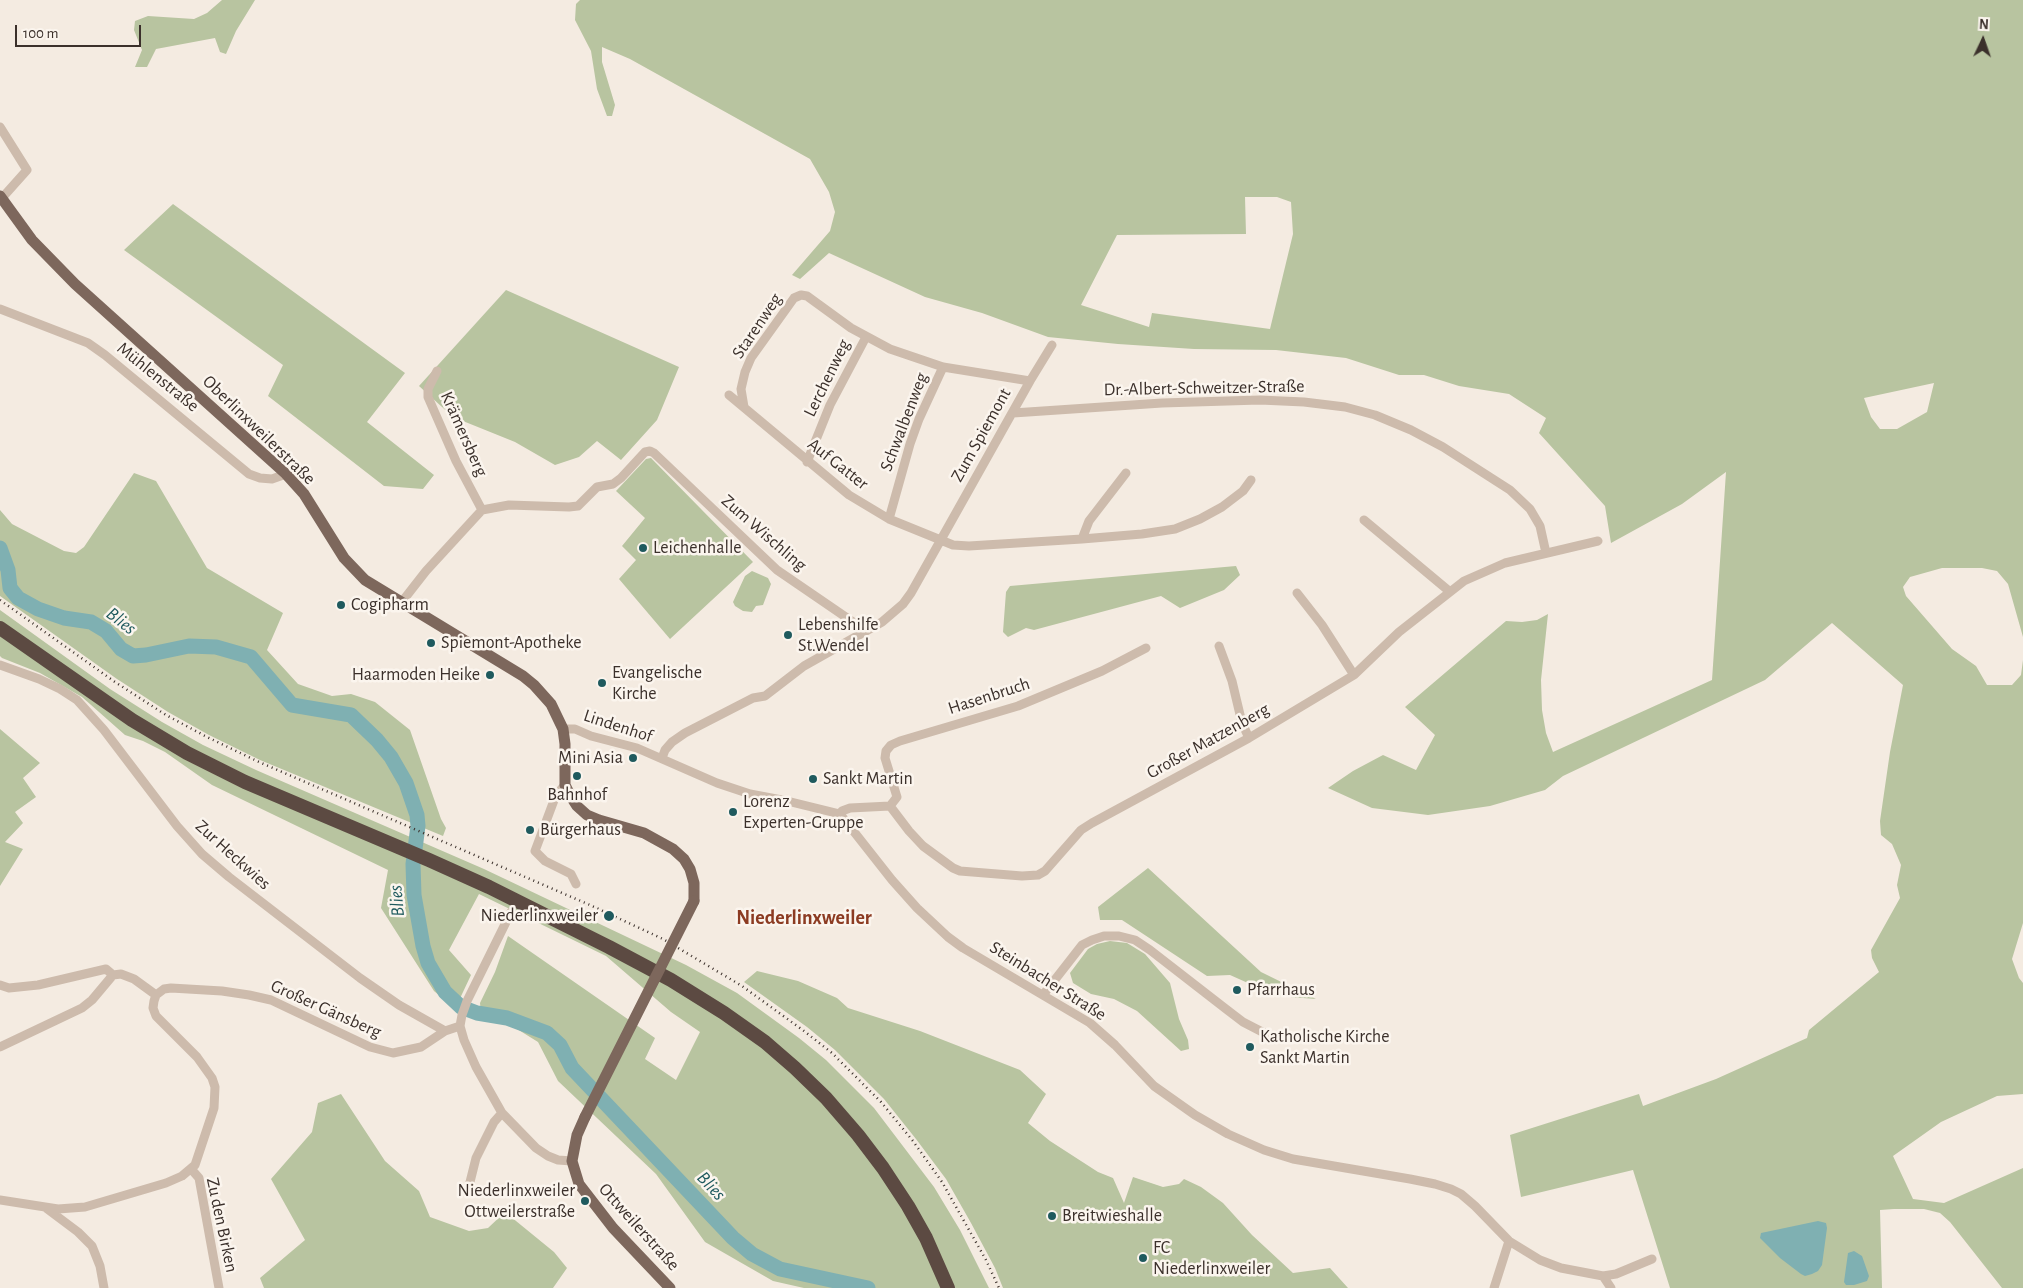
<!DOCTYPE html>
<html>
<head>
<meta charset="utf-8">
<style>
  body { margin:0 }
  #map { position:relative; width:2023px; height:1288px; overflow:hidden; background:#f4ebe1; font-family:"Alegreya Sans",sans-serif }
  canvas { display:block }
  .north { position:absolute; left:1958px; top:15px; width:50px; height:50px; -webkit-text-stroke:4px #fbf5ee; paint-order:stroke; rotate:3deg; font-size:14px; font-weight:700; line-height:20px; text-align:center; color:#3b302b }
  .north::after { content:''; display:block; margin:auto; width:18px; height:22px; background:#3b302b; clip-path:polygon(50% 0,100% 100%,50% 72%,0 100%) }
  .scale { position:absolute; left:15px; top:25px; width:126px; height:22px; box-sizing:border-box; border:2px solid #3b302b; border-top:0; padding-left:6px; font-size:15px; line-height:18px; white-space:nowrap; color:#3b302b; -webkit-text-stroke:4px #fbf5ee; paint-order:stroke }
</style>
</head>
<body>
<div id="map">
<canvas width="2023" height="1288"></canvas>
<div class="north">N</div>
<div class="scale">100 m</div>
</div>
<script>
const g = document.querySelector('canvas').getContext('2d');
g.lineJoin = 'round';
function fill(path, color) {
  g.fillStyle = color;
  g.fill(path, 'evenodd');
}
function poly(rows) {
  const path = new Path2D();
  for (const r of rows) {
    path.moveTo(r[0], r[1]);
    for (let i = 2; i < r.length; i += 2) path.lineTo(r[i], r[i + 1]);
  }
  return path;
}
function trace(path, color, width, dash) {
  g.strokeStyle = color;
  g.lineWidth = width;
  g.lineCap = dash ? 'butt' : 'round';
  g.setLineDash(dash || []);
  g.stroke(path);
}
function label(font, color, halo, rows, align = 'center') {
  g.font = font + ' "Alegreya Sans",sans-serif';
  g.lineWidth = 5;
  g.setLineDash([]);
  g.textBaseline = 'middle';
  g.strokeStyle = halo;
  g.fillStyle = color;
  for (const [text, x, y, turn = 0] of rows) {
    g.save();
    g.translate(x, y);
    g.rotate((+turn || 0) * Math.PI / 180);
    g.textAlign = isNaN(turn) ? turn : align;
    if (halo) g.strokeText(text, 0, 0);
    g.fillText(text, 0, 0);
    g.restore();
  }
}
fill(poly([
  [222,0,255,0,236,31,226,54,220,52,215,38,156,49,147,67,135,67,142,50,134,30,135,21,148,16,194,19,207,13],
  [580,0,2023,0,2023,637,2008,584,1997,571,1982,568,1942,568,1910,577,1903,587,1906,596,1952,649,1976,666,1987,685,2012,685,2021,675,2023,660,2023,923,2012,959,2019,978,2023,983,2023,1094,1997,1096,1941,1122,1893,1156,1913,1199,1944,1203,2023,1168,2023,1288,2002,1288,1950,1222,1940,1213,1924,1209,1894,1209,1880,1210,1882,1288,1670,1288,1633,1170,1521,1197,1510,1135,1639,1094,1643,1106,1716,1079,1807,1038,1809,1030,1879,972,1872,958,1871,950,1900,898,1897,885,1901,865,1892,844,1881,835,1880,821,1890,752,1903,685,1832,623,1765,680,1563,776,1545,790,1490,806,1428,815,1372,808,1328,788,1353,771,1383,755,1416,770,1435,735,1405,707,1506,621,1522,622,1537,620,1548,614,1541,680,1542,710,1546,733,1553,752,1712,680,1726,472,1682,504,1611,543,1605,506,1539,433,1546,418,1509,394,1459,386,1424,375,1399,375,1346,358,1276,350,1194,349,1118,344,1048,337,982,313,925,297,829,253,800,279,792,275,830,231,835,212,829,192,810,159,630,59,602,47,602,62,615,105,612,116,607,116,597,89,591,51,575,20,576,4],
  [1245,197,1277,197,1291,202,1293,234,1270,329,1152,313,1149,327,1081,305,1117,235,1246,234],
  [1934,383,1927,412,1897,429,1880,429,1871,417,1864,398],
  [173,204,405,373,367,422,434,475,423,489,384,486,268,396,283,365,124,250],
  [506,290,679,367,657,420,621,460,597,441,579,457,555,465,515,442,453,417,419,386],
  [651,458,753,562,670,639,619,579,636,560,622,546,645,518,616,491,646,459],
  [134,473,156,481,207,568,283,613,267,650,298,684,332,696,351,694,375,702,410,730,441,819,446,828,443,836,260,760,209,735,168,712,117,679,0,596,0,510,12,524,64,551,76,553,84,547],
  [1236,566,1240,575,1224,590,1180,608,1161,596,1034,630,1026,628,1008,637,1003,632,1006,592,1010,586],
  [752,571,768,578,771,584,763,605,756,606,752,612,743,611,735,606,733,602,745,576],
  [0,610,110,689,162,722,203,745,256,770,484,869,686,965,737,993,799,1038,826,1060,874,1108,934,1187,960,1230,989,1288,804,1288,773,1281,705,1242,656,1174,558,1081,538,1042,509,1024,486,1021,481,1012,480,1003,495,972,508,936,655,1038,645,1059,676,1080,700,1032,671,1012,606,956,479,894,449,950,471,975,455,1009,434,991,381,908,388,870,212,785,165,752,143,741,125,735,82,697,40,673,2,658,0,656],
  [0,729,40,763,23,778,36,797,15,812,23,823,5,842,23,849,0,886],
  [1148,868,1261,972,1316,999,1277,996,1230,975,1207,976,1122,920,1100,920,1098,907],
  [1110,941,1127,943,1145,954,1170,983,1179,1019,1188,1040,1189,1049,1181,1051,1137,1011,1114,999,1091,994,1073,983,1070,973,1088,949,1097,944],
  [757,971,798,981,837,998,848,1008,920,1031,1020,1070,1046,1094,1028,1123,1050,1141,1098,1172,1113,1178,1124,1203,1133,1177,1163,1187,1179,1184,1184,1179,1201,1187,1223,1203,1252,1235,1293,1273,1330,1268,1348,1288,1003,1288,995,1268,971,1223,946,1179,916,1139,884,1099,835,1050,807,1027,744,982],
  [341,1094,385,1161,419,1191,430,1217,469,1231,488,1228,505,1212,554,1252,567,1268,553,1288,264,1288,260,1278,305,1240,271,1179,312,1132,318,1103]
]), '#b8c4a0');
fill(poly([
  [1818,1221,1826,1223,1827,1228,1822,1265,1818,1271,1812,1274,1805,1276,1801,1274,1780,1258,1760,1238,1761,1233],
  [1854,1251,1862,1256,1869,1276,1867,1281,1854,1285,1846,1285,1844,1282,1848,1253]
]), '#7fb0b2');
trace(poly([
  [0,548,8,570,10,588,18,598,38,609,64,618,91,622,106,631,121,649,133,656,146,655,189,646,216,647,251,657,292,705,351,715,377,740,391,757,406,783,417,815,418,826,413,864,414,895,423,946,428,963,445,992,461,1007,477,1013,507,1018,547,1033,560,1045,572,1068,733,1238,752,1254,780,1269,868,1288]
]), '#7fb0b2', 15);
trace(poly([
  [0,127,27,170,2,198],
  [0,309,88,343,105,355,249,474,260,478,272,479,286,474],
  [437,371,428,389,428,397,456,461,482,510],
  [729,395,849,495,889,519,953,545,969,546,1082,539,1142,534,1175,529,1200,519,1222,507,1243,491,1251,480],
  [744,407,741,389,745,372,751,358,794,298,801,295,807,296,851,328,890,349,943,367,1030,381],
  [1013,413,1162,403,1260,400,1304,402,1345,407,1375,415,1411,430,1443,447,1510,490,1530,509,1540,526,1546,553],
  [807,462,830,405,866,337],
  [889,519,910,444,919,419,943,367],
  [1364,520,1449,591],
  [1082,539,1089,521,1126,473],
  [1297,593,1322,625,1354,675],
  [401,603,426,571,482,510,509,505,569,507,578,506,597,487,613,484,621,478,645,452,650,451,654,453,777,570,853,622,863,632],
  [1219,646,1232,681,1242,723,1249,738],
  [0,665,39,679,60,689,77,700,104,730,177,826,202,854,229,877,360,978,399,1005,445,1031],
  [563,729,575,729,591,736,637,748,717,783,750,794,787,801,840,814,892,880,917,908,948,937,963,948,1090,1023,1115,1045,1154,1086,1195,1115,1228,1134,1264,1150,1293,1159,1410,1179,1435,1184,1451,1189,1461,1194,1475,1206,1509,1241,1540,1260,1561,1268,1603,1276,1616,1274,1652,1259],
  [662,758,665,750,672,742,685,733,753,698,765,696,804,666,882,622,903,604,911,593,1030,381,1052,345],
  [565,785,556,795,535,851,545,861,571,874,576,884],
  [890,806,897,797,885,758,886,751,891,745,900,741,1018,706,1102,671,1146,648],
  [840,814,842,811,850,808,890,806,909,831,923,846,953,868,960,871,1022,876,1038,875,1045,871,1081,830,1092,823,1249,738,1354,675,1399,632,1464,581,1505,563,1598,541],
  [511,912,467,1001,462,1015,460,1026,464,1040,476,1067,502,1113,536,1148,548,1156,558,1160,572,1161],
  [0,985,9,988,38,985,106,969,113,975],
  [1043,995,1082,945,1092,940,1104,936,1119,936,1135,940,1150,950,1226,1009,1243,1022,1270,1036],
  [0,1047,82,1008,92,1000,113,975,121,974,134,979,156,995],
  [192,1170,199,1178,219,1288],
  [468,1190,476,1158,494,1122,502,1113],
  [0,1200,58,1209,85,1207,166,1183,182,1176,195,1165,214,1108,215,1087,212,1078,197,1057,156,1016,153,1008,154,1001,156,995,164,989,171,988,222,991,249,995,271,1000,370,1047,393,1053,421,1047,445,1031,460,1026],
  [46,1208,78,1232,92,1246,100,1266,104,1288],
  [1603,1276,1611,1288],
  [1494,1288,1509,1241]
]), '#cdbbac', 9);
trace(poly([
  [0,196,32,240,75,284,286,474,304,494,344,558,365,580,523,676,534,685,551,704,563,729,565,744,565,785,570,795,577,806,587,815,599,820,644,833,673,849,684,859,690,869,694,883,694,901],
  [585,1117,577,1135,572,1161,579,1184,613,1228,670,1288]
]), '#7d675c', 11);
trace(poly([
  [0,628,132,720,187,753,245,782,429,860,489,887,609,947,671,980,724,1013,765,1042,795,1068,826,1098,858,1135,883,1168,908,1206,926,1238,948,1288]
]), '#5c4a42', 14);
trace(poly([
  [0,600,115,682,166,715,207,737,259,762,590,905,663,939,742,986,804,1031,832,1053,881,1102,913,1141,942,1182,986,1260,999,1288]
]), '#3b302b', 2.5, [1, 4]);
trace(poly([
  [585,1117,694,901]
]), '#7d675c', 11);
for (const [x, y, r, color] of [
  [643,548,5,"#1f5a5e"],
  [341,605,5,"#1f5a5e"],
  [788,635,5,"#1f5a5e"],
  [431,643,5,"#1f5a5e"],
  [490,675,5,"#1f5a5e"],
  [602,683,5,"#1f5a5e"],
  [633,758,5,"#1f5a5e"],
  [577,776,5,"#1f5a5e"],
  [813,779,5,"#1f5a5e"],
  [733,812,5,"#1f5a5e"],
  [530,830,5,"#1f5a5e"],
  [609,916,6,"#1f5a5e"],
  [1237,990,5,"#1f5a5e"],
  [1250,1047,5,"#1f5a5e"],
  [585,1201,5,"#1f5a5e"],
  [1052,1216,5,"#1f5a5e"],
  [1143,1258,5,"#1f5a5e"]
]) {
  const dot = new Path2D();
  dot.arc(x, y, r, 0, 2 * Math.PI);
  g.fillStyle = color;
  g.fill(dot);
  trace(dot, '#fbf5ee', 2);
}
label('18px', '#3b302b', '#fbf5ee', [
  ["Starenweg",757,326,-56],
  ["Mühlenstraße",158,377,39],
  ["Lerchenweg",827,378,-64],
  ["Dr.-Albert-Schweitzer-Straße",1204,388,-1],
  ["Schwalbenweg",904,422,-69],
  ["Oberlinxweilerstraße",259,430,44],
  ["Krämersberg",464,434,66],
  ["Zum Spiemont",981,435,-61],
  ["Auf Gatter",838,464,38],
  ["Zum Wischling",764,533,41],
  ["Hasenbruch",989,696,-18],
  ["Lindenhof",618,726,18],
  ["Großer Matzenberg",1208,741,-29],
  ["Zur Heckwies",233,855,42],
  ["Steinbacher Straße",1048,981,32],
  ["Großer Gänsberg",326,1009,24],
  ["Zu den Birken",222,1225,78],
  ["Ottweilerstraße",639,1227,48]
]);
label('18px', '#3b302b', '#fbf5ee', [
  ["Leichenhalle",653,548],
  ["Cogipharm",351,605],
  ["Lebenshilfe",798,625],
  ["St.Wendel",798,646],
  ["Spiemont-Apotheke",441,643],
  ["Evangelische",612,673],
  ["Kirche",612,694],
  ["Haarmoden Heike",480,675,"right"],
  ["Mini Asia",623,758,"right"],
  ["Sankt Martin",823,779],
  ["Bahnhof",577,795,"center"],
  ["Lorenz",743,802],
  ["Experten-Gruppe",743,823],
  ["Bürgerhaus",540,830],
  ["Niederlinxweiler",598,916,"right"],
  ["Pfarrhaus",1247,990],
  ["Katholische Kirche",1260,1037],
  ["Sankt Martin",1260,1058],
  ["Niederlinxweiler",575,1191,"right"],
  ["Ottweilerstraße",575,1212,"right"],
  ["Breitwieshalle",1062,1216],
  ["FC",1153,1248],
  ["Niederlinxweiler",1153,1269]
], 'left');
label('italic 19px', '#1f5a5e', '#fbf5ee', [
  ["Blies",121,621,38],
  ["Blies",397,901,-95],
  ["Blies",711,1186,47]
]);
label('bold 20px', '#8c3b22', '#fbf5ee', [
  ["Niederlinxweiler",804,918]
]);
</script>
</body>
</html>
